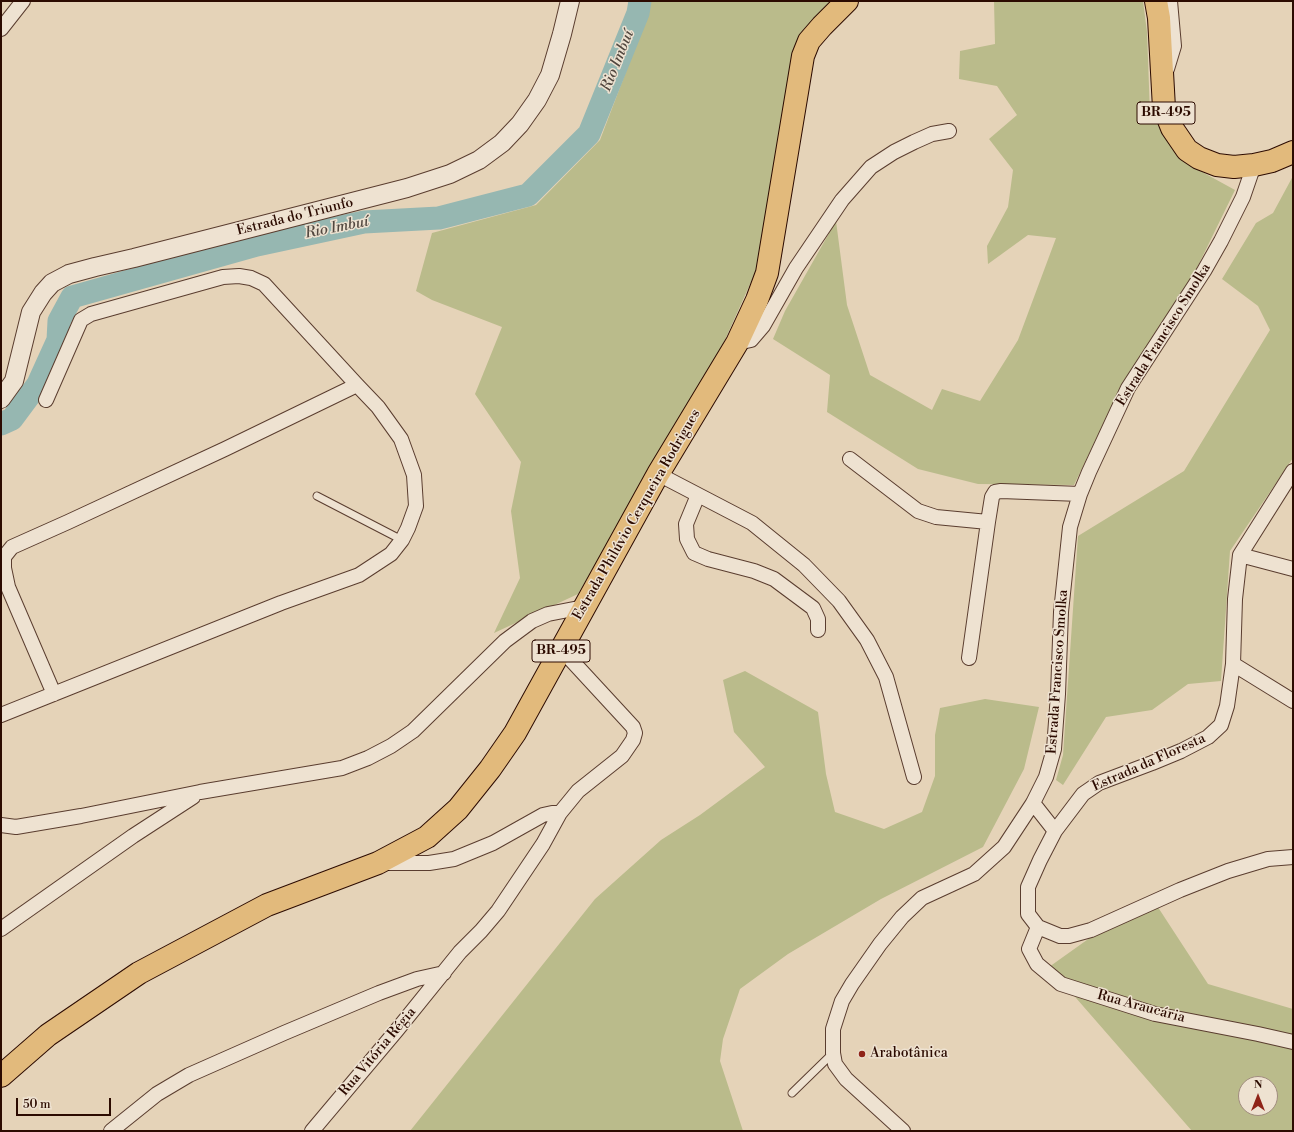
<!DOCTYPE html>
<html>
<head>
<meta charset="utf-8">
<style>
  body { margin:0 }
  #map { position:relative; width:1294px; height:1132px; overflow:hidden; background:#e5d3b8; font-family:"Libre Bodoni",serif }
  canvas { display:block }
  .frame { position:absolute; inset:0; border:2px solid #2c0b01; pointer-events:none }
  .north { position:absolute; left:1238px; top:1076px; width:40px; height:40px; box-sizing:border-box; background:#eee2d1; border:1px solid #a08c7e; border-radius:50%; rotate:0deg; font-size:11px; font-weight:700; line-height:16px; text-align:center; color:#2c0b01 }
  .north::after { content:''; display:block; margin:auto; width:14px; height:18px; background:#8f2418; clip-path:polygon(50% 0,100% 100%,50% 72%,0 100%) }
  .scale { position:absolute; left:16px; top:1098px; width:95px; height:18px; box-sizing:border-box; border:2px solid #2c0b01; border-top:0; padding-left:5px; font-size:12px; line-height:14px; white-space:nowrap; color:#2c0b01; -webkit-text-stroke:3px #eee2d1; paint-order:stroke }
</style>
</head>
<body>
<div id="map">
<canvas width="1294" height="1132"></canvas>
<div class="frame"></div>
<div class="north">N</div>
<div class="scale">50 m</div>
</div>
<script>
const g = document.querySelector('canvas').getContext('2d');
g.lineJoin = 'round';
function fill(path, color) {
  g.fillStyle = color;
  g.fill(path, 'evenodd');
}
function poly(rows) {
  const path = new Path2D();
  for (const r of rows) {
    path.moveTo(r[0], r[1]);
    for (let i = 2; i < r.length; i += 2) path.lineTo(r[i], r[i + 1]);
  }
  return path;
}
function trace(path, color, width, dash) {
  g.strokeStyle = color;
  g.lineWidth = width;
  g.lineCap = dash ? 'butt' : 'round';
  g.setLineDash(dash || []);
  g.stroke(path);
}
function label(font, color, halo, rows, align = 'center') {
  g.font = font + ' "Libre Bodoni",serif';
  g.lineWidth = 3;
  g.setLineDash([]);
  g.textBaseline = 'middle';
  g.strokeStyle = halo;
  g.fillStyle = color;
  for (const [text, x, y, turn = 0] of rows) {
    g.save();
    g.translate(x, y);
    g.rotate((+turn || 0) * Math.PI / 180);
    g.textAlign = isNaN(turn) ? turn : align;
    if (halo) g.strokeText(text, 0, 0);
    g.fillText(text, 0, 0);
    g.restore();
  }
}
fill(poly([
  [650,1,838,1,802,33,760,262,724,342,578,594,494,633,520,578,511,511,521,462,475,394,502,327,432,300,416,291,432,233,536,205,600,140,643,27],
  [994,1,1143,1,1147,32,1150,114,1184,162,1235,190,1192,278,1123,383,1074,485,978,484,918,469,827,412,830,375,773,339,785,311,836,221,847,305,870,375,932,410,942,389,980,401,1018,340,1056,238,1028,235,988,264,987,246,1008,207,1013,170,989,139,1017,115,997,86,959,79,960,51,995,44],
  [1293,176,1293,458,1230,551,1221,681,1188,684,1152,710,1106,717,1063,785,1056,780,1063,755,1078,536,1184,471,1270,330,1258,306,1222,279,1256,223,1273,213],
  [745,671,818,712,826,774,835,812,884,829,922,812,935,776,935,735,940,708,985,699,1039,707,1024,769,983,847,881,899,788,954,740,989,723,1039,720,1061,743,1131,410,1131,595,899,661,840,700,815,765,767,734,732,723,680],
  [1150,895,1208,984,1293,1009,1293,1131,1192,1131,1049,967],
  [1246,1084,1270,1084,1270,1108,1246,1108]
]), '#babb8b');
trace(poly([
  [1,424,12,419,38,384,58,340,59,321,72,297,257,245,364,222,439,218,528,195,589,134,638,13,640,1]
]), '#96b7b1', 23);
const service = poly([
  [317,496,402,540],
  [792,1093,833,1053]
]);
const minor = poly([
  [1,29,23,1],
  [1167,69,1174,46,1170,1],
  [737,343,751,340,763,326,796,268,842,200,871,167,894,152,914,142,932,134,949,131],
  [850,459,918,511,936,517,988,522],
  [1293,471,1240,555,1235,599,1233,664,1227,706,1221,725,1208,737,1181,751,1152,763,1099,783,1083,794,1055,831,1040,860,1028,887,1028,914,1038,927,1060,936,1069,936,1091,930,1180,890,1228,871,1268,859,1293,857],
  [658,474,752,523,804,565,839,601,867,640,886,677,914,777],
  [698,495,686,524,687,539,694,553,708,559,754,571,774,579,813,608,818,619,818,630],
  [1240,555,1293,569],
  [969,658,988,522,992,497,995,492,1001,491,1080,494],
  [1233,664,1293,701],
  [54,694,8,587,4,568,4,557,12,547,68,522,225,449,357,385],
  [1,715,281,603,359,575,391,554,402,540,408,528,416,506,414,475,401,439,378,407,357,385,264,284,251,278,239,276,223,277,91,314,81,320,46,400],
  [1033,803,1055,831],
  [1,825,16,827,81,816,200,792,342,768,368,758,391,746,413,731,505,641,532,621,548,614,584,607],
  [382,863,429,863,454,859,493,843,543,815,552,813,560,813],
  [1038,927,1029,949,1037,964,1061,984,1155,1014,1258,1034,1293,1042],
  [1,929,133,836,193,797],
  [111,1131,157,1094,189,1075,284,1033,379,993,417,979,444,973],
  [312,1131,397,1030,460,952,481,931,498,911,543,844,560,813,578,791,622,756,633,740,635,733,633,727,561,649],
  [903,1131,846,1079,835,1064,833,1053,833,1029,842,1001,852,984,880,944,902,917,922,898,974,874,1004,847,1033,803,1046,777,1054,749,1058,694,1061,612,1070,527,1080,494,1089,472,1128,388,1204,271,1221,241,1243,197,1254,165]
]);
const tertiary = poly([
  [1,399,14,381,31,312,43,293,52,283,69,274,95,267,134,258,407,188,450,174,479,160,502,143,520,124,537,100,550,75,562,34,570,1]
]);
const primary = poly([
  [1156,1,1159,18,1164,108,1172,128,1187,150,1199,158,1217,165,1234,167,1254,165,1272,161,1293,152],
  [1,1076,48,1035,139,973,267,905,378,863,427,837,458,809,490,769,515,733,658,474,737,343,757,300,767,273,803,56,809,41,822,26,847,1]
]);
trace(service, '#5a3d2f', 9);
trace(minor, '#5a3d2f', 16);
trace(tertiary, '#5a3d2f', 20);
trace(primary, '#2c0b01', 24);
trace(service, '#eee2d1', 7);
trace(minor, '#eee2d1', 14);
trace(tertiary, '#eee2d1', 18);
trace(primary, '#e2ba7c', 22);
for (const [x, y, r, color] of [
  [862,1054,4,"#8f2418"]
]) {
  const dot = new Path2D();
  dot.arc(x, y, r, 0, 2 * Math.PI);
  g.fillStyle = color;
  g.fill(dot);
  trace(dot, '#eee2d1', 1.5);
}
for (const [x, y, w] of [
  [1166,113,58],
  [561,651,58]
]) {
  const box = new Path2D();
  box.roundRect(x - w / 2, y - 11, w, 22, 3);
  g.fillStyle = '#eee2d1';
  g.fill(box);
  trace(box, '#2c0b01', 1);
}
label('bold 13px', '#2c0b01', null, [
  ["BR-495",1166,113],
  ["BR-495",561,651]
]);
label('14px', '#2c0b01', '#eee2d1', [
  ["Estrada do Triunfo",295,217,-14],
  ["Estrada Francisco Smolka",1164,335,-58],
  ["Estrada Philúvio Cerqueira Rodrigues",637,515,-60],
  ["Estrada Francisco Smolka",1058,672,-86],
  ["Estrada da Floresta",1149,763,-24],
  ["Rua Araucária",1141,1007,15],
  ["Rua Vitória Régia",378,1052,-50]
]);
label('14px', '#2c0b01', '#eee2d1', [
  ["Arabotânica",870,1054]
], 'left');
label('italic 15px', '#51473f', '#eee2d1', [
  ["Rio Imbuí",618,61,-68],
  ["Rio Imbuí",337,228,-11]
]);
</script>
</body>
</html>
